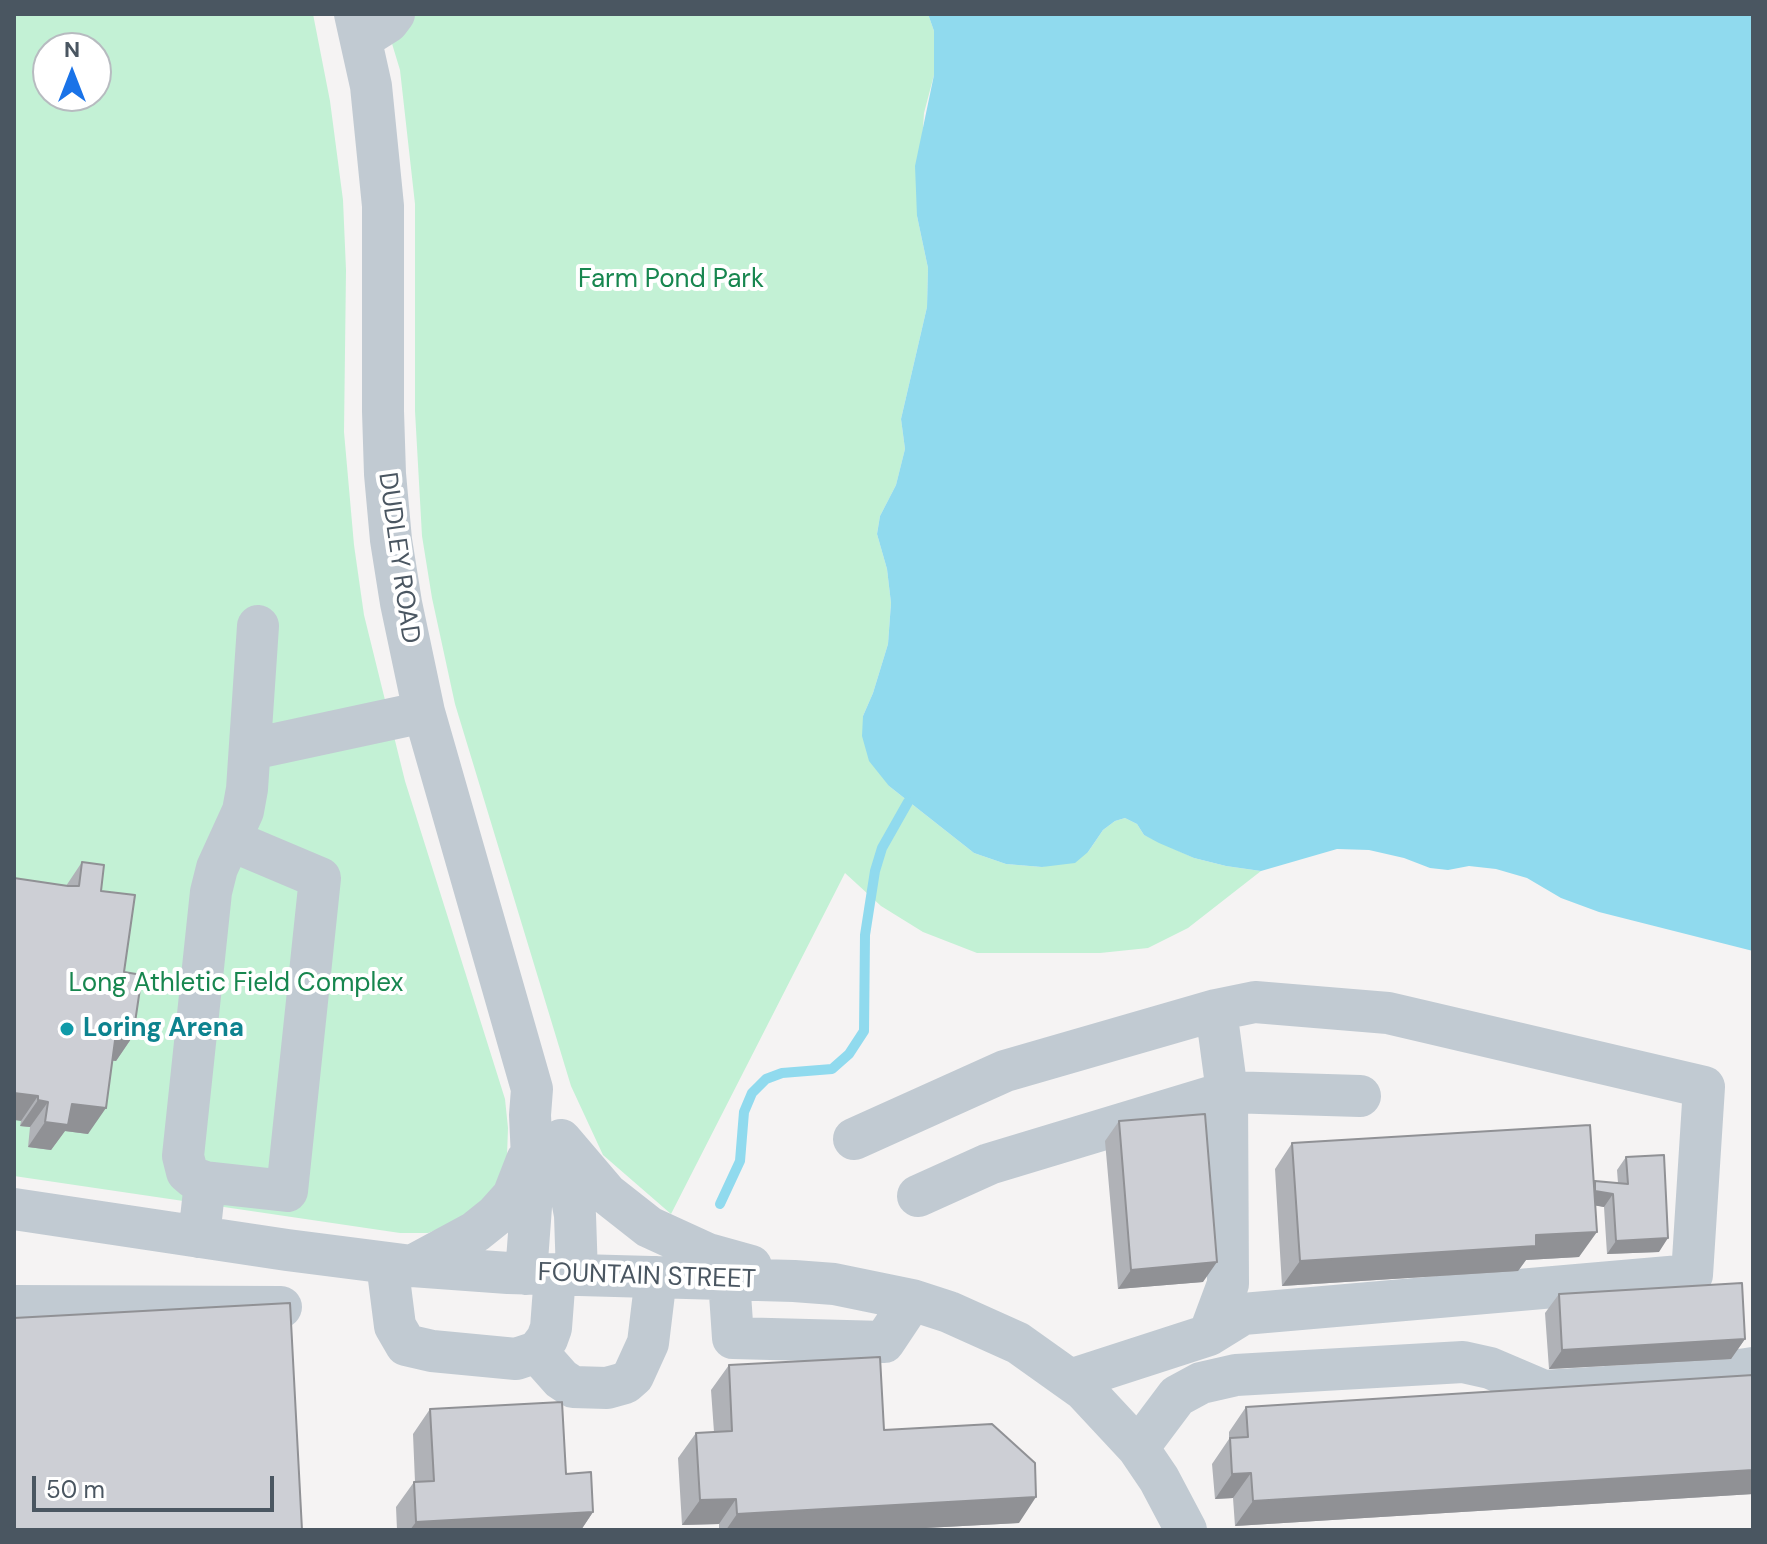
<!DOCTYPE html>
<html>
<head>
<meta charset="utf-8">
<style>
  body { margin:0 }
  #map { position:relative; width:1767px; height:1544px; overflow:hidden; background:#f5f3f3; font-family:"DM Sans",sans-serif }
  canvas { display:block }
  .frame { position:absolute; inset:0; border:16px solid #4a5661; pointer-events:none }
  .north { position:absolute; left:32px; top:32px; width:80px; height:80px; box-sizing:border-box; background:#fff; border:2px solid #b7bbc0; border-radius:50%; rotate:0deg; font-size:22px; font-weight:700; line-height:32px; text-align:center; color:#4a5661 }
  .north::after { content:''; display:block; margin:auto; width:28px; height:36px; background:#1a73e8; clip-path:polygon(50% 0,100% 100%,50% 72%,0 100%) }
  .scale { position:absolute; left:32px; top:1476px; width:242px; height:36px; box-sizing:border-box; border:4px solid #4a5661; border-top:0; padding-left:10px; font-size:24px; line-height:28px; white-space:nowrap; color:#4a5661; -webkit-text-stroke:6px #fff; paint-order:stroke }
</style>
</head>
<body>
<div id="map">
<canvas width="1767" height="1544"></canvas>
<div class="frame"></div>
<div class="north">N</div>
<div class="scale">50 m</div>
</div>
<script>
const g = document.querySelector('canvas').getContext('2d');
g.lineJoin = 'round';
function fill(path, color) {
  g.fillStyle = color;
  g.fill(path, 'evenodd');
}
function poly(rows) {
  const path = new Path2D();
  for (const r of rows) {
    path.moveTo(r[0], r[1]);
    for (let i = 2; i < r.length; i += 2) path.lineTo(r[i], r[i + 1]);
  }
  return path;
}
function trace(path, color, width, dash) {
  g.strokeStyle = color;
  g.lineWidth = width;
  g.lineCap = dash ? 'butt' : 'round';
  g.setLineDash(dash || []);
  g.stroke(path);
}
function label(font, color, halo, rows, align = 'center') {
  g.font = font + ' "DM Sans",sans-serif';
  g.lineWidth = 8;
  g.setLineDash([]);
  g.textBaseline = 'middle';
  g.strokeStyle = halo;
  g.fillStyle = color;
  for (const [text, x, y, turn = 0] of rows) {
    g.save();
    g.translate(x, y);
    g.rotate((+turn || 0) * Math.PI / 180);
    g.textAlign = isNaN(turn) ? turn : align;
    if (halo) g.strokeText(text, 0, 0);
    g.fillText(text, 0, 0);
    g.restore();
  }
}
fill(poly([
  [14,14,313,14,330,101,343,200,346,270,344,432,354,545,364,615,405,781,505,1099,508,1128,507,1156,500,1181,463,1220,428,1233,400,1233,14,1176],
  [48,48,96,48,96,96,48,96],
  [383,14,928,14,934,31,934,75,924,113,917,216,928,268,927,307,901,419,905,449,896,485,880,516,877,534,887,569,891,603,888,644,873,693,863,716,889,786,974,853,1006,864,1042,867,1088,852,1103,830,1115,821,1125,818,1137,824,1144,835,1194,858,1226,866,1261,871,1188,928,1148,948,1100,953,977,953,923,932,881,906,845,873,671,1214,603,1155,571,1086,455,704,432,598,422,536,415,411,415,204,400,70]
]), '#c3f1d5');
fill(poly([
  [928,14,1753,14,1753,951,1599,912,1561,898,1527,878,1496,869,1469,866,1448,870,1430,868,1404,858,1369,850,1337,849,1261,871,1226,866,1194,858,1159,843,1144,835,1137,824,1125,818,1115,821,1103,830,1088,852,1075,863,1042,867,1006,864,974,853,889,786,869,761,862,736,863,716,873,693,888,644,891,603,887,569,877,534,880,516,896,485,905,449,901,419,927,307,928,268,917,216,915,166,934,75,934,31]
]), '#90daee');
trace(poly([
  [720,1204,740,1161,744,1112,752,1093,766,1079,782,1073,832,1069,849,1054,864,1031,865,935,875,871,882,848,908,802]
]), '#90daee', 10);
trace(poly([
  [355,14,371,86,383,206,383,411,385,474,391,540,401,603,424,712,532,1089,530,1115,533,1180,526,1274],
  [361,39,388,22,394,14],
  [252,749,424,712],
  [854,1139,1005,1071,1216,1010,1227,1092,1360,1096],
  [561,1140,607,1194,649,1227,708,1254,751,1266],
  [561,1141,575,1215,577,1275],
  [205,1182,287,1191,320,878,230,840],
  [918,1196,989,1164,1227,1092,1228,1284,1209,1335,1070,1380],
  [14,1209,287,1250,412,1266,508,1273,794,1281,834,1284,912,1300,949,1312,1018,1343,1084,1390,1138,1448,1159,1479,1186,1530],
  [199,1237,205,1182,194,1178,187,1172,183,1156,211,892,217,868,243,811,247,789,258,626],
  [387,1263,395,1326,406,1345,432,1351,516,1359,537,1352,547,1339,551,1328,555,1275],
  [412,1266,475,1232,495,1216,513,1196,527,1160],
  [729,1279,733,1338,884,1342,912,1300],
  [14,1306,281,1307],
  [1209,1335,1243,1314,1692,1275,1704,1087,1388,1013,1255,1002,1216,1010],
  [537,1352,561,1379,573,1387,607,1388,625,1383,633,1376,648,1343,656,1277],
  [1138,1448,1177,1396,1201,1383,1236,1375,1463,1362,1490,1368,1544,1391,1639,1385,1753,1368]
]), '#c1cad2', 42);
fill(poly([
  [82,862,101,891,124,972,133,1036,116,1061,112,1061,88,1134,65,1131,51,1150,28,1147,30,1127,20,1126,21,1121,66,886],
  [1119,1121,1203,1282,1118,1289,1105,1141],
  [1292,1143,1594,1182,1618,1183,1617,1170,1626,1157,1659,1252,1607,1254,1604,1207,1595,1205,1579,1257,1526,1260,1518,1271,1282,1286,1275,1169],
  [1559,1294,1745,1339,1731,1359,1549,1369,1545,1313],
  [729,1365,884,1430,1019,1523,888,1530,719,1530,719,1524,682,1525,678,1458,696,1433,714,1432,711,1390],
  [1753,1375,1753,1494,1235,1526,1233,1498,1215,1499,1212,1464,1229,1439,1229,1432,1246,1407],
  [430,1409,566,1474,593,1512,581,1530,397,1530,396,1507,414,1482,415,1482,413,1434]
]), '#b0b2b7');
fill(poly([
  [116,1033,133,1036,116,1061,98,1058],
  [14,1093,38,1096,21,1121,14,1120],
  [38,1100,48,1102,30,1127,20,1126],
  [72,1104,106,1108,88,1134,65,1131,51,1150,28,1147,45,1122],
  [1595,1191,1613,1194,1604,1207,1586,1204],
  [1597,1232,1579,1257,1526,1260,1518,1271,1282,1286,1300,1261,1536,1235],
  [1668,1238,1659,1252,1607,1254,1616,1241],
  [1217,1262,1203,1282,1118,1289,1131,1270],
  [1745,1339,1731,1359,1549,1369,1562,1350],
  [1753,1470,1753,1494,1235,1526,1253,1501],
  [1251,1473,1233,1498,1215,1499,1232,1474],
  [1036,1497,1019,1523,888,1530,726,1530,737,1514],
  [736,1499,719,1524,682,1525,700,1500],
  [593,1512,581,1530,410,1530,416,1522]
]), '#909195');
const building = poly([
  [82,862,104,865,101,891,135,895,124,972,142,975,133,1036,116,1033,106,1108,72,1104,68,1125,45,1122,48,1102,38,1100,38,1096,14,1093,14,878,68,886,79,886,82,862],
  [1205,1114,1217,1262,1131,1270,1119,1121,1205,1114],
  [1590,1125,1597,1232,1536,1235,1536,1246,1300,1261,1292,1143,1590,1125],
  [1664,1155,1668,1238,1616,1241,1613,1194,1595,1191,1595,1181,1628,1184,1626,1157,1664,1155],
  [1742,1283,1745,1339,1562,1350,1559,1294,1742,1283],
  [290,1303,302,1530,14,1530,14,1318,290,1303],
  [880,1357,884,1430,992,1424,1035,1463,1036,1497,737,1514,736,1499,700,1500,696,1433,732,1431,729,1365,880,1357],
  [1753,1375,1753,1470,1253,1501,1251,1473,1232,1474,1230,1438,1248,1437,1246,1407,1753,1375],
  [562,1402,566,1474,591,1472,593,1512,416,1522,414,1482,434,1481,430,1409,562,1402]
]);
fill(building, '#cdcfd5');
trace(building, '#909195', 2);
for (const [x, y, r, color] of [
  [67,1029,8,"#0f9aa8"]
]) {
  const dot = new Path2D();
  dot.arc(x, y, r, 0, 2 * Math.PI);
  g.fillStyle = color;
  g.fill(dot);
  trace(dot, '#fff', 3);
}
label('26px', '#17864f', '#fff', [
  ["Farm Pond Park",671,280],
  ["Long Athletic Field Complex",236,984]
]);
label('26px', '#4a5661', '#fff', [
  ["DUDLEY ROAD",398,558,82],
  ["FOUNTAIN STREET",647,1277,2]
]);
label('bold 26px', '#0d838f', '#fff', [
  ["Loring Arena",83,1029]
], 'left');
</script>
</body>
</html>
